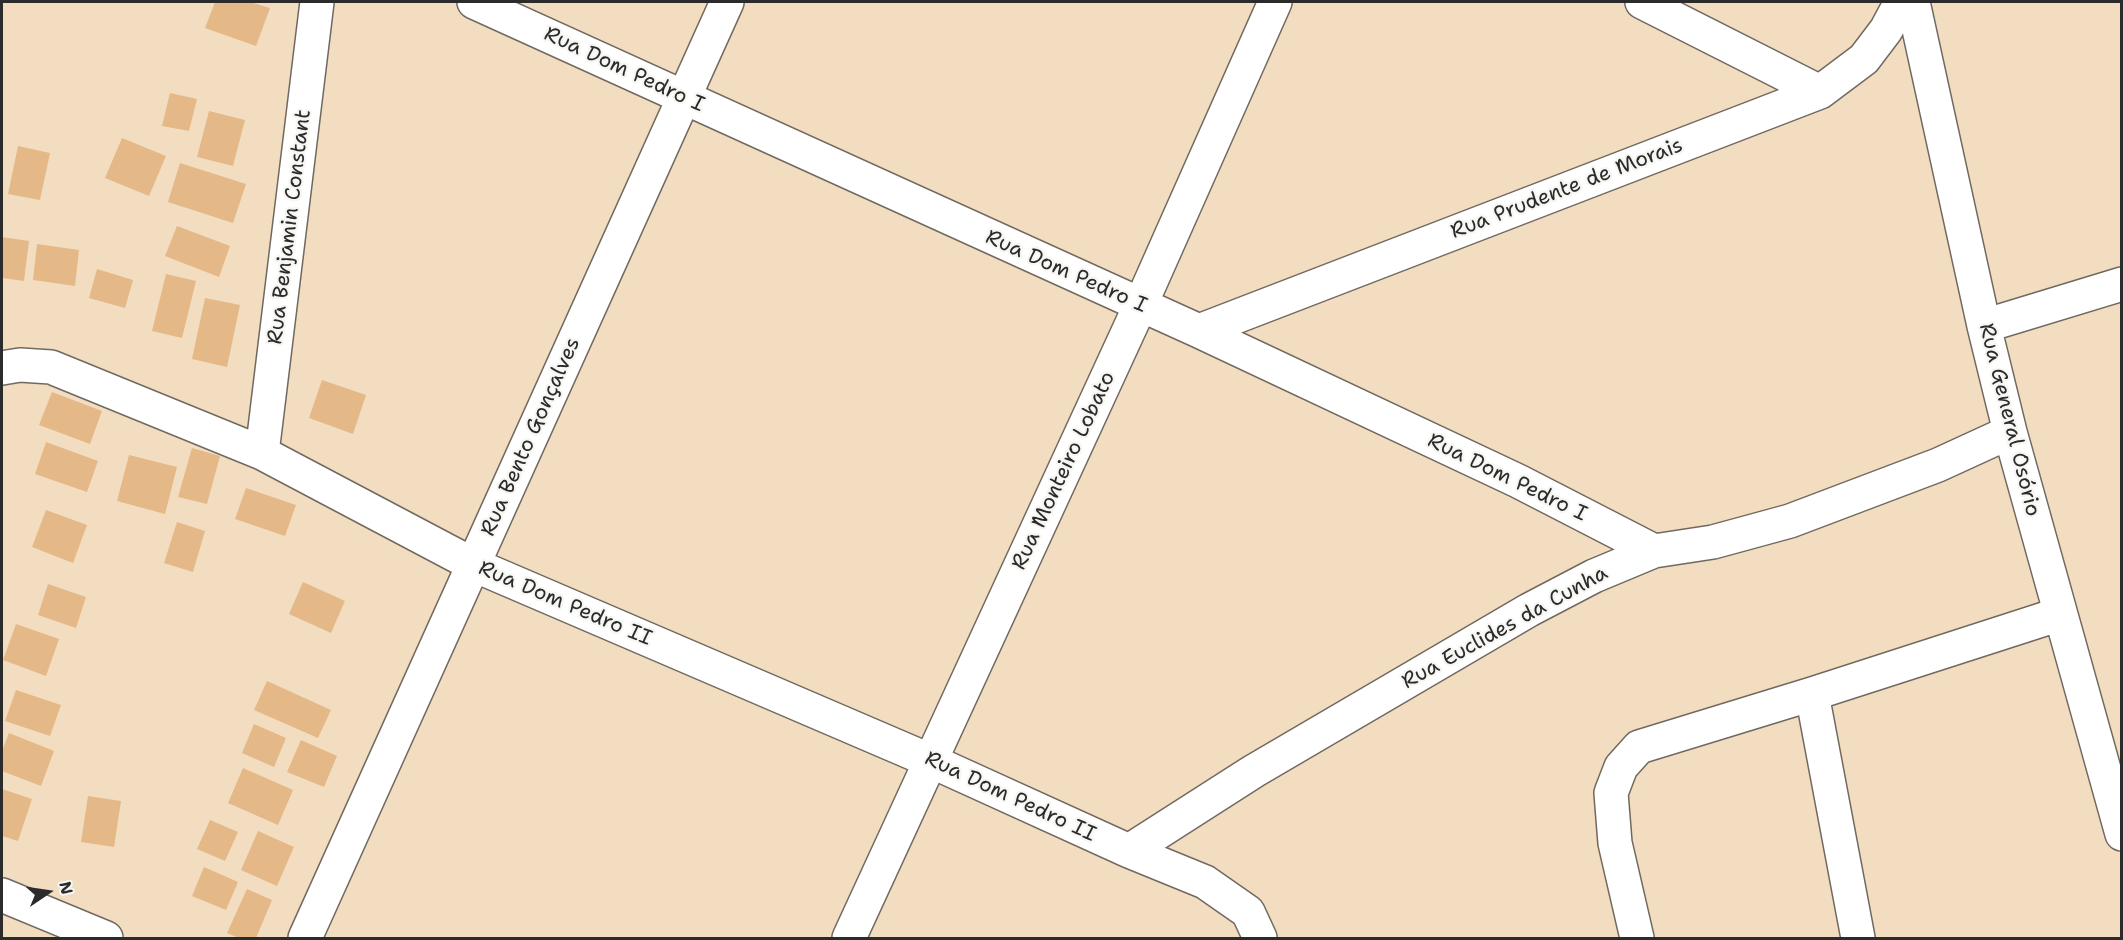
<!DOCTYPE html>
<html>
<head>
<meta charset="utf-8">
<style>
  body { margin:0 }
  #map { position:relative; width:2123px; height:940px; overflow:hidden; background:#f2ddc1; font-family:"Shantell Sans",sans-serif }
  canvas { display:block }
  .frame { position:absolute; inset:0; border:3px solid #2b2b2b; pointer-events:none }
  .north { position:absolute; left:18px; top:862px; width:60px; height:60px; -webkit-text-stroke:4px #f6f6f2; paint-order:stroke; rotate:77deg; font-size:16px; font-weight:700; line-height:24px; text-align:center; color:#2b2b2b }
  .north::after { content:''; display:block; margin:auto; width:21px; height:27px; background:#2b2b2b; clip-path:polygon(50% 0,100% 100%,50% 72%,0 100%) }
</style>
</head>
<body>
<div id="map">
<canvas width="2123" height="940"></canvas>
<div class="frame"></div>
<div class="north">N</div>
</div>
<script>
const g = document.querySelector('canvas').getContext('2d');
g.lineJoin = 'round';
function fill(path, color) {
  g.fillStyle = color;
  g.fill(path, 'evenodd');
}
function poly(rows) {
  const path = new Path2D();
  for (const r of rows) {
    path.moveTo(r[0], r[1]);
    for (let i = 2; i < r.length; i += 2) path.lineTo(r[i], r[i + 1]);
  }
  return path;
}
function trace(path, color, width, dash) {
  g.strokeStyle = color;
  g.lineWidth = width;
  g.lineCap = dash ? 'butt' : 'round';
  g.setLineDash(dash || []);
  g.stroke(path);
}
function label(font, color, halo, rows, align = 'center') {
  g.font = font + ' "Shantell Sans",sans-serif';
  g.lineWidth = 4.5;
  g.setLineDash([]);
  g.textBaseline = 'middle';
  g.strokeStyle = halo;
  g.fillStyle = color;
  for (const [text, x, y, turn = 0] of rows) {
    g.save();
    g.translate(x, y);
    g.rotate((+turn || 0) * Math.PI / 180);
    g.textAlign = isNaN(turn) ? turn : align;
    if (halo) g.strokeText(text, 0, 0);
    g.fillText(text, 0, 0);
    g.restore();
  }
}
fill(poly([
  [215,2,250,2,270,8,256,46,205,28],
  [170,93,197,99,189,131,162,126],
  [209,111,245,120,233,166,197,157],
  [122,138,166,156,149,196,105,178],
  [18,146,50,153,40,200,8,194],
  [180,163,246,184,233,223,168,202],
  [177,226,230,246,219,277,165,256],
  [2,237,29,241,24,281,2,278],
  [37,244,79,250,75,286,33,280],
  [97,269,133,280,125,308,89,298],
  [166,274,196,281,182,338,152,331],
  [205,298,240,305,227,367,192,359],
  [322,380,366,395,353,434,309,418],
  [52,392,102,411,90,444,39,425],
  [46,442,98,461,87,492,35,474],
  [192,448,220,456,207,504,178,497],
  [129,455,177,467,165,514,117,501],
  [246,488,296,505,285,536,235,519],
  [46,510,87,525,73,563,32,547],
  [177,522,205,531,193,572,164,563],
  [303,582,345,601,331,633,289,614],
  [48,584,86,597,76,628,38,615],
  [16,624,59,639,46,676,3,660],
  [267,681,331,710,318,738,254,710],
  [16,690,61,705,50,736,5,721],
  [254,724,286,738,274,767,242,753],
  [9,733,54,751,41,786,2,771,2,751],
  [301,740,337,756,324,787,287,772],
  [243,768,293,790,278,825,228,803],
  [2,789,32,799,18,841,2,836],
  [88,796,121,801,114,847,81,842],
  [210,820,238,832,225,861,197,849],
  [258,831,294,847,277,886,241,870],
  [204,867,238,882,226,910,192,896],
  [247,889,272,900,256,938,239,938,227,933]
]), '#e5b887');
const minor = poly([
  [474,2,1199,331,1518,481,1654,551],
  [1642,2,1820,92],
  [1913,2,1984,326,2010,432,2122,834],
  [1984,326,2122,284],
  [1199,331,1820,92,1864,59,1886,30,1901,2],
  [2,368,20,365,51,367,262,453,474,565,931,761,1129,851,1205,882,1248,912,1260,938],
  [262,453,317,2],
  [1812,694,1858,938],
  [1129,851,1254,771,1529,610,1594,576,1654,551,1713,542,1790,521,1938,465,2010,432],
  [2,895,106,938],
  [305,938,727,2],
  [849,938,1140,306,1275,2],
  [1637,938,1615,843,1611,793,1621,767,1639,747,1812,694,2060,614]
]);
trace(minor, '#716960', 36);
trace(minor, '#fff', 33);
label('21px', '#2b2b2b', '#f6f6f2', [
  ["Rua Dom Pedro I",624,70,25],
  ["Rua Prudente de Morais",1567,189,-21],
  ["Rua Benjamin Constant",290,227,-83],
  ["Rua Dom Pedro I",1066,272,24],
  ["Rua General Osório",2009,420,76],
  ["Rua Bento Gonçalves",531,437,-66],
  ["Rua Monteiro Lobato",1064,471,-65],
  ["Rua Dom Pedro I",1507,478,26],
  ["Rua Dom Pedro II",565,604,23],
  ["Rua Euclides da Cunha",1505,628,-29],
  ["Rua Dom Pedro II",1010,797,25]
]);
</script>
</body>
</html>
